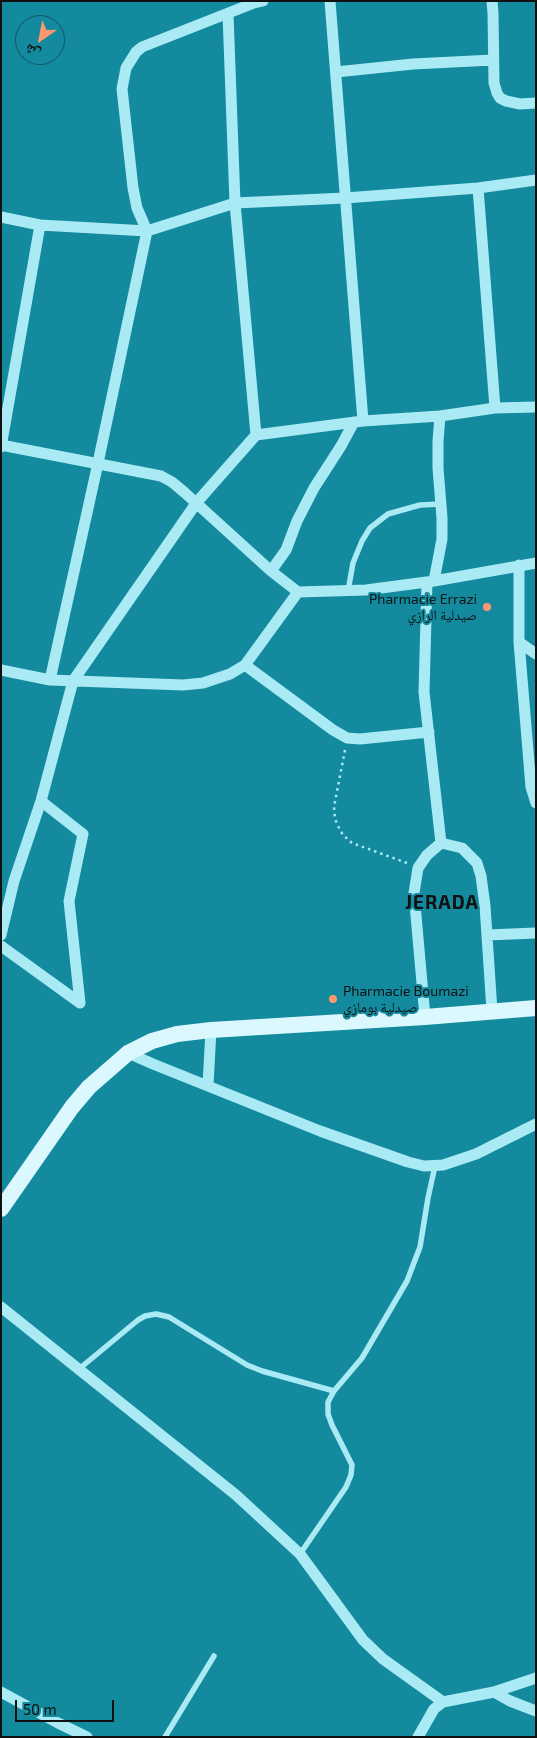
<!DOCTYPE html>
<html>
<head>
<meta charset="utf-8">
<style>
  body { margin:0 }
  #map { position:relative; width:537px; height:1738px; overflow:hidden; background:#138a9e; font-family:"Exo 2","Noto Naskh Arabic",sans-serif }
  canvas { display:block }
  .frame { position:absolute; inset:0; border:2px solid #111; pointer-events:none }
  .north { position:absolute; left:15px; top:15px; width:50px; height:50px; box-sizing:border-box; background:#138a9e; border:1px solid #125a66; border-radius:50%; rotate:213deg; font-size:14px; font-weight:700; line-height:20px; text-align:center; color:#111 }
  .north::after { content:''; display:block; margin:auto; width:18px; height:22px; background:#ff996d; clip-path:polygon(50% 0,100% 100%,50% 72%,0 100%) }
  .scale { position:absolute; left:15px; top:1700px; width:99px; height:22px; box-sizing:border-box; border:2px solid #111; border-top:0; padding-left:6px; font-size:15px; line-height:18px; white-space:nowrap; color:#111; -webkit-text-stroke:4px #138a9e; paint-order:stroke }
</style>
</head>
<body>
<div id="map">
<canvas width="537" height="1738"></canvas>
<div class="frame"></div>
<div class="north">ش</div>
<div class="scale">50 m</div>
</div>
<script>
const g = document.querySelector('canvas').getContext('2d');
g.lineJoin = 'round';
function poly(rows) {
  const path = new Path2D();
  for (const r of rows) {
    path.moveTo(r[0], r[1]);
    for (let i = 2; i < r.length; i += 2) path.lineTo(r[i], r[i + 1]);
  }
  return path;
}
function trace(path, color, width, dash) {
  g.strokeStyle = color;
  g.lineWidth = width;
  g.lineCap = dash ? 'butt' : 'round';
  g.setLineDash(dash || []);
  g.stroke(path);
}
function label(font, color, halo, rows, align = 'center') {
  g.font = font + ' "Exo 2","Noto Naskh Arabic",sans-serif';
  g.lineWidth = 4;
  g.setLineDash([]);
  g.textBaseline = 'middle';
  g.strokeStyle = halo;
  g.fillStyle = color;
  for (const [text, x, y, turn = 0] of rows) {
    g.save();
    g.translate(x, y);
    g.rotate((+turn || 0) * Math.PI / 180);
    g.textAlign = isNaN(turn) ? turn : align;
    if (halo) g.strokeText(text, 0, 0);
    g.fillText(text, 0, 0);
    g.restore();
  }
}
trace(poly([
  [345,750,334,807,335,819,339,828,343,835,352,843,407,863]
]), '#aaeaf4', 2.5, [2.5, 4]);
trace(poly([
  [348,591,353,563,362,541,370,528,388,514,420,505,441,504],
  [79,1369,138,1320,145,1316,156,1314,169,1317,247,1365,262,1371,334,1391],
  [300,1554,346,1487,351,1475,352,1465,332,1425,328,1414,328,1402,334,1391,362,1358,407,1281,420,1247,428,1198,435,1166],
  [165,1737,214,1656]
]), '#aaeaf4', 5.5);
trace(poly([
  [330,1,363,421],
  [492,1,493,13,494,83,497,93,500,98,506,101,520,104,536,103],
  [228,14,235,203,256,435],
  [336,72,413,64,493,60],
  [478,188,495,408],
  [1,217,40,225,147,231,235,203,345,198,478,188,536,180],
  [1,445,161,476,172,482,184,492,271,571,298,592],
  [1,447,40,225],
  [519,565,519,642,531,787,536,803],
  [271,571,286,550,297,521,314,488,341,446,354,422],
  [434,581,442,539,442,518,438,468,438,441,440,416],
  [427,582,424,692,441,843],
  [519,642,536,654],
  [245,665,333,730,347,738,360,739,429,732],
  [1,670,50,680,183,685,203,683,230,674,245,665,298,592,366,590,434,581,536,563],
  [50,680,98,463,147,231,137,208,133,188,122,89,126,68,136,52,142,47,254,3,263,1],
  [441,843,462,848,477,863,481,876,485,906,492,1011],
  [1,935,14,881,41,801,73,681,197,502,256,435,363,421,440,416,495,408,536,407],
  [487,935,536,933],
  [1,946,80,1003,69,901,83,834,41,801],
  [425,1017,414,893,418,868,427,855,441,843],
  [128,1053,153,1064,320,1131,408,1162,424,1166,443,1165,476,1154,536,1124],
  [208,1085,211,1030],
  [1,1307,236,1495,300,1554,363,1640,383,1659,443,1702],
  [1,1692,58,1723,87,1737],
  [494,1692,510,1701,536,1711],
  [418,1737,434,1709,443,1702,494,1692,536,1678]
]), '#aaeaf4', 11);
trace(poly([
  [1,1209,72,1107,89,1087,128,1053,152,1041,177,1034,211,1030,425,1017,536,1008]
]), '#daf8fd', 16);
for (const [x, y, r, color] of [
  [487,607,5,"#ff996d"],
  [333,999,5,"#ff996d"]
]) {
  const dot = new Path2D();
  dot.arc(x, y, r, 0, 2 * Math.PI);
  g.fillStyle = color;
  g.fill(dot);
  trace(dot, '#138a9e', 2);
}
label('14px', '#111', '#138a9e', [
  ["Pharmacie Errazi",477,599],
  ["صيدلية الرازي",477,615],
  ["Pharmacie Boumazi",343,991,"left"],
  ["صيدلية بومازي",343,1007,"left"]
], 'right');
g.letterSpacing = '1px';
label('bold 19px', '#111', '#138a9e', [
  ["JERADA",442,903]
]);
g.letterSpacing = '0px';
</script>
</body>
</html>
